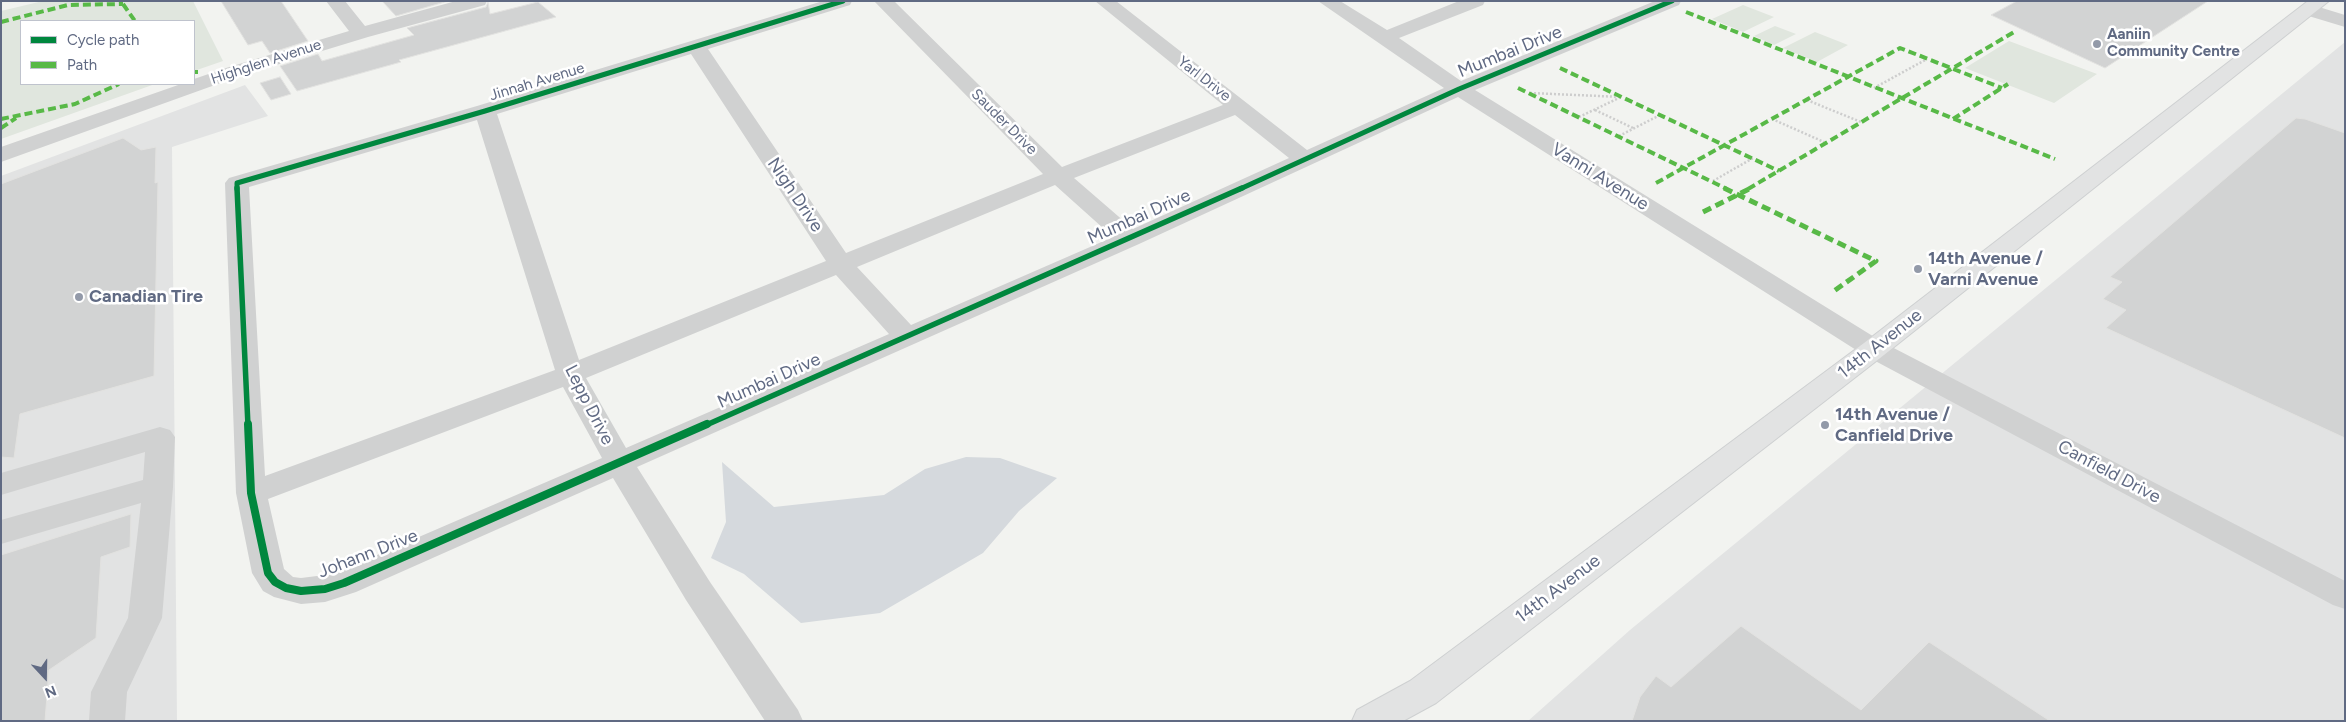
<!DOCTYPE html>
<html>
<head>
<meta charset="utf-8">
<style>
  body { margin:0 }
  #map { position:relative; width:2346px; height:722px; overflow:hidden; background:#f2f3f0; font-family:Figtree,sans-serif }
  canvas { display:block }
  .frame { position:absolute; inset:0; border:2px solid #606a83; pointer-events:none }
  .legend { position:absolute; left:20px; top:20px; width:175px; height:65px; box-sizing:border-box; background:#fff; border:1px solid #bfc3cd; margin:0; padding:6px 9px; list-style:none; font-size:15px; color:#606a83 }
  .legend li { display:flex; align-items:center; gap:10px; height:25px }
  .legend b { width:25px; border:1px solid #bfc3cd }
  .north { position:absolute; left:20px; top:652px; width:50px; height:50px; -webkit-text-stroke:4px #fff; paint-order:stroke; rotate:159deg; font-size:14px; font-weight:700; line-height:20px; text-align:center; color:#606a83 }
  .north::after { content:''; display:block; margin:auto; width:18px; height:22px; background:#606a83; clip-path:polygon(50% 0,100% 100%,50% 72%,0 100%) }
</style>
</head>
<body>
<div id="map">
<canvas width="2346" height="722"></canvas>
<div class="frame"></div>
<ul class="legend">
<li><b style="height:6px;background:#00873e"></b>Cycle path</li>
<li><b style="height:6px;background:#58b947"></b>Path</li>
</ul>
<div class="north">N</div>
</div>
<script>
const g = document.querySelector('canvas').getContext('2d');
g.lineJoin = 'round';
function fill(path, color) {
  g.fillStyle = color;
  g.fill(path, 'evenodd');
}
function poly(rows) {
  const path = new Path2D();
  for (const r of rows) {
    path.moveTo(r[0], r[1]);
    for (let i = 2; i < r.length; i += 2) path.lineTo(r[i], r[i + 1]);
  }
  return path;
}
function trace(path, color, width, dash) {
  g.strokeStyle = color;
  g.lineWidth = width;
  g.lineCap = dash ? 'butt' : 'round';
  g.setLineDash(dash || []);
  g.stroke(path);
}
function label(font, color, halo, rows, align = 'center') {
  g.font = font + ' Figtree,sans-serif';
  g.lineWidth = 5;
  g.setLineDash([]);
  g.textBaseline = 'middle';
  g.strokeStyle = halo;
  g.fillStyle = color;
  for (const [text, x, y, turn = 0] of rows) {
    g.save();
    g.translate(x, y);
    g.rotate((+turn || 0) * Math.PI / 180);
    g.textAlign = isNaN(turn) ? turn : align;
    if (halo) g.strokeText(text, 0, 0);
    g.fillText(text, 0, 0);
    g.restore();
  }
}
fill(poly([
  [2345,42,2345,721,1528,721,1630,630],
  [245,85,268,116,172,147,177,721,1,721,1,176]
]), '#e2e3e3');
fill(poly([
  [43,1,193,1,223,61,194,71,194,21,21,21,21,84,155,84,1,139,1,11],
  [1743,5,1774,17,1743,32,1712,19],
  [1775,26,1796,34,1774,45,1754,36],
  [1815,32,1848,45,1817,62,1783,48],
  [2009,41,2097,74,2054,103,1965,68]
]), '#e0e6de');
fill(poly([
  [966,457,1000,458,1057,478,1019,511,983,553,880,613,801,623,744,574,711,558,726,522,722,462,774,507,884,495,925,469]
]), '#d5d9dd');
const building = poly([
  [221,1,281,1,308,41,270,53,262,41,248,45,221,1],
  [382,1,448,1,396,16,382,1],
  [2017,1,2208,1,2105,68,1991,15,2017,1],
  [488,2,490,14,538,2,556,17,399,60,401,62,297,91,280,66,318,54,322,61,414,35,407,28,486,7,488,2],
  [280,77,291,94,271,100,260,83,280,77],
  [2296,118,2305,119,2345,133,2345,438,2106,328,2126,310,2103,299,2122,282,2110,277,2296,118],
  [123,138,141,150,156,147,155,183,158,182,154,376,20,414,14,458,1,457,1,184,123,138],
  [131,514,130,547,101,557,96,638,49,670,45,721,1,721,1,555,131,514],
  [1741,626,1861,710,1929,642,2050,721,1632,721,1640,697,1656,676,1671,687,1741,626]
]);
fill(building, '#d2d3d3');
trace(building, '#e2e2e0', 1);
const major = poly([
  [2308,1,2329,1,1884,355,1436,703,1403,721,1352,721,1357,710,1410,681,1864,343,2308,1]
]);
trace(major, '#ced0d1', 2);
trace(poly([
  [1874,88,1927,59],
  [1530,93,1622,97],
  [1807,100,1861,122],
  [1595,110,1633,128],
  [1579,117,1621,97],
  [1772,119,1824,142],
  [1619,136,1660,115],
  [1713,181,1753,158]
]), '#cdcdcd', 2.5, [2, 2]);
fill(poly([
  [326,1,345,1,365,26,456,1,487,1,485,5,368,37,240,76,1,162,1,147,181,84,194,84,194,79,226,68,349,31,326,1],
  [823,1,852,1,850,5,708,49,846,253,1043,174,874,1,894,1,1062,167,1223,105,1095,1,1116,1,1307,150,1444,88,1318,1,1340,1,1387,30,1459,1,1485,1,1483,5,1399,38,1461,81,1655,1,1681,1,1679,5,1475,90,1884,343,2345,581,2345,609,2333,605,1864,355,1458,97,1139,244,637,467,710,582,798,710,803,721,765,721,686,600,613,478,356,592,325,602,301,604,274,597,263,591,252,573,236,493,225,183,229,178,477,106,823,1],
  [691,54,826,261,579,360,497,114,691,54],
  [1235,115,1289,158,1133,229,1074,178,1235,115],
  [477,120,555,370,265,476,249,187,477,120],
  [1055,185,1113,237,911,325,857,267,1055,185],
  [836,275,889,334,626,448,586,378,836,275],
  [563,387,602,458,333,574,301,578,293,577,284,569,268,499,563,387],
  [2309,4,2345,15,2345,27,2302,14,2300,10,2302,6,2309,4],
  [160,427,170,430,175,437,173,487,162,618,127,692,125,721,89,721,91,692,128,618,141,503,1,544,1,520,143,480,145,452,1,495,1,473,160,427]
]), '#d0d1d1');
fill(major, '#e2e3e3');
trace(poly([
  [123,4,135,21],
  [1686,12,2055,159],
  [1,22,68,5,123,4],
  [1560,68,1779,171],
  [194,72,198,72],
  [1518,88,1727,189],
  [1,119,75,104,119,84],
  [1953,119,2008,84],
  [1,128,16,118],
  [1656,183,1900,48,2002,88],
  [1748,189,2014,32]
]), '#58b947', 4, [8, 4]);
trace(poly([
  [1724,188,1876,261,1834,291],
  [1703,212,1751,188]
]), '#58b947', 5, [9, 5]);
trace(poly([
  [237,189,237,183,485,111,843,1],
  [1240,189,1459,89,1672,1]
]), '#00873e', 5);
trace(poly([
  [237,188,248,426],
  [704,426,1242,188]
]), '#00873e', 5.5);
trace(poly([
  [248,424,251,493,268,573,275,582,286,588,301,591,325,589,344,583,707,424]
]), '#00873e', 8);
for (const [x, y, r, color] of [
  [2097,44,5,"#939aa9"],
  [1918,269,5,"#939aa9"],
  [79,297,5,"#939aa9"],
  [1825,425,5,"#939aa9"]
]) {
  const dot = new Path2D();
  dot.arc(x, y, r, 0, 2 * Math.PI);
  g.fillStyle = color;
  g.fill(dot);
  trace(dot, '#fff', 2);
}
label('bold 15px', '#606a83', '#fff', [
  ["Aaniin",2107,35],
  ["Community Centre",2107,52]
], 'left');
label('15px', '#606a83', '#fff', [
  ["Highglen Avenue",266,62,-18],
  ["Yarl Drive",1204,79,38],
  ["Jinnah Avenue",537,82,-17],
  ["Sauder Drive",1004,122,45]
]);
label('18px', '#606a83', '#fff', [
  ["Mumbai Drive",1510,52,-22],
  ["Vanni Avenue",1600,177,32],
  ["Nigh Drive",795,195,56],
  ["Mumbai Drive",1139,217,-24],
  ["14th Avenue",1880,344,-38],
  ["Mumbai Drive",769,381,-24],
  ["Lepp Drive",589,405,63],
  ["Canfield Drive",2109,472,28],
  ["Johann Drive",368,554,-21],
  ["14th Avenue",1558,589,-37]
]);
label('bold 18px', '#606a83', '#fff', [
  ["14th Avenue /",1928,259],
  ["Varni Avenue",1928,280],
  ["Canadian Tire",89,297],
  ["14th Avenue /",1835,415],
  ["Canfield Drive",1835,436]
], 'left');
</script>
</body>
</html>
